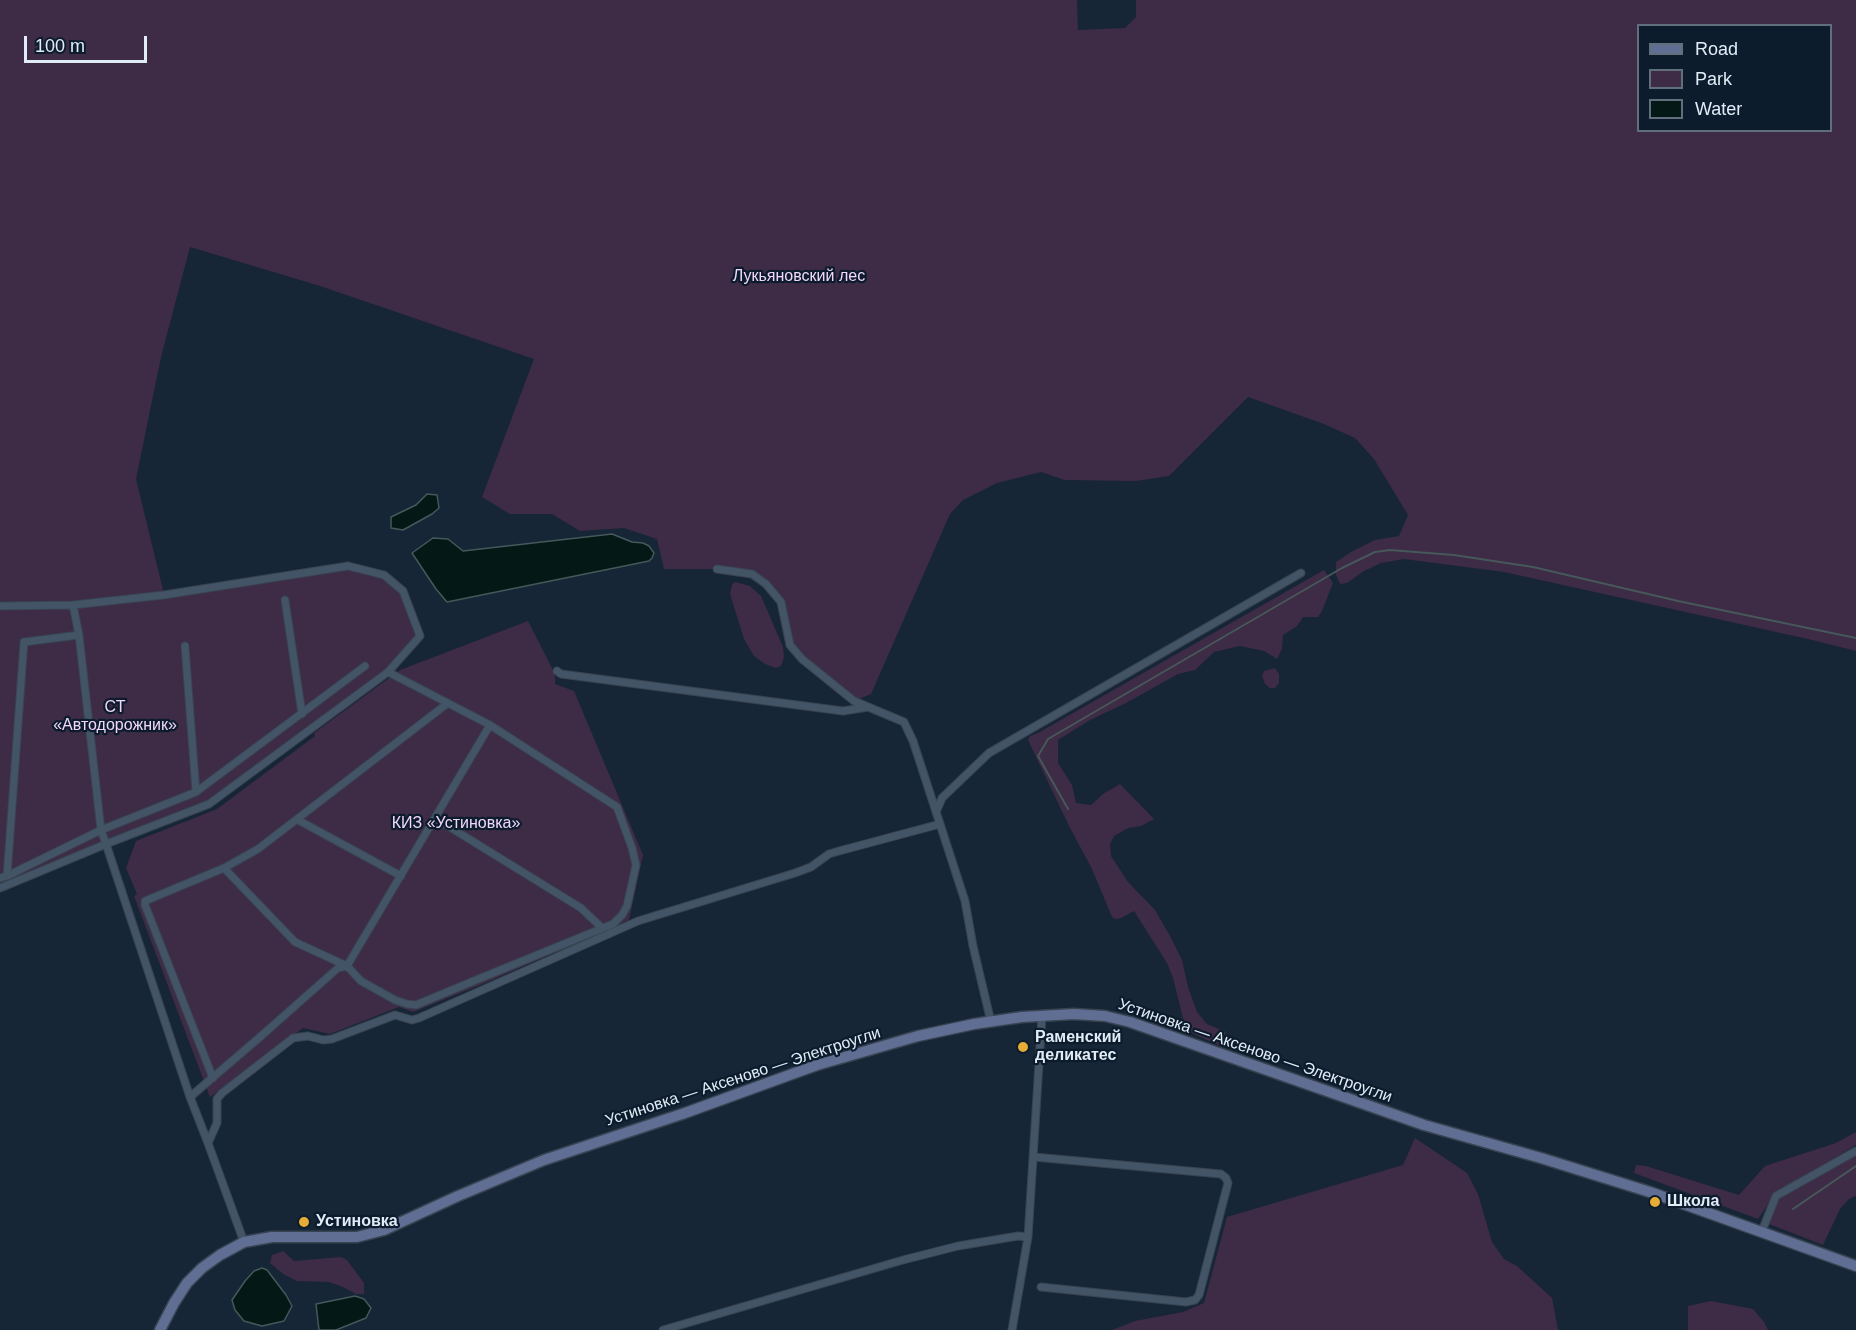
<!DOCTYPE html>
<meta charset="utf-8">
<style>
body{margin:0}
#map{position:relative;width:1856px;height:1330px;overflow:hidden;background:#162636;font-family:Helvetica,sans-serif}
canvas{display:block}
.legend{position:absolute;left:1637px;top:24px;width:195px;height:108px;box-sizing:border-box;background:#0c1c2c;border:2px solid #616f7d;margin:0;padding:8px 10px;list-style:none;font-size:18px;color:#e1ecf7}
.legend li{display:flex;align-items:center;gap:12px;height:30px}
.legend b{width:30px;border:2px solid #616f7d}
.scale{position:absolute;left:24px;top:36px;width:123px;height:27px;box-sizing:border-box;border:3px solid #e1ecf7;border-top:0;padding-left:8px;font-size:18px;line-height:21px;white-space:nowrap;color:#e1ecf7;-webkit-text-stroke:4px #0c1c2c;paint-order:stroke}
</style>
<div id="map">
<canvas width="1856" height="1330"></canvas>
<ul class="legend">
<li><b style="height:8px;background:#616e93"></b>Road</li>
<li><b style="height:16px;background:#3e2b45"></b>Park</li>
<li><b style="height:16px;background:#041916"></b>Water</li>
</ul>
<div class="scale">100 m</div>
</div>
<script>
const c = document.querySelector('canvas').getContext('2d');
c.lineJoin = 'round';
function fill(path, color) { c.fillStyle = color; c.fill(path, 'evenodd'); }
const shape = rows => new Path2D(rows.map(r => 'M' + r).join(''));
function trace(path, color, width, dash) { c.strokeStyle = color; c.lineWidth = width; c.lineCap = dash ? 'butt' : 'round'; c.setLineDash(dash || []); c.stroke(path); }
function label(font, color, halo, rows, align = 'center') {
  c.font = font + ' Helvetica,sans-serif'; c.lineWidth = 4.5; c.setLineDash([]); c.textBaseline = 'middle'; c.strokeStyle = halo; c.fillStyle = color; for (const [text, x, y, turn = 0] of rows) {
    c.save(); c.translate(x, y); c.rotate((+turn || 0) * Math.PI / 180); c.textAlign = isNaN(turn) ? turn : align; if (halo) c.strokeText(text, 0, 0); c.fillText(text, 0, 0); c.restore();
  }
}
fill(shape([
 [0,0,1077,0,1078,30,1125,28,1136,17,1136,0,1856,0,1856,651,1808,639,1504,572,1404,559,1381,563,1364,571,1347,583,1340,584,1336,575,1336,562,1351,552,1375,540,1399,536,1408,515,1374,459,1355,438,1324,424,1248,397,1169,476,1136,481,1065,480,1041,472,997,483,963,500,950,514,871,694,854,701,790,645,781,602,752,574,717,569,664,569,657,539,624,528,580,531,552,514,510,514,482,497,534,359,320,286,190,247,161,357,136,479,164,594,59,604,0,605],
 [1638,26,1830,26,1830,130,1638,130],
 [348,566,384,575,403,591,420,636,388,672,209,804,0,888,0,608,73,606],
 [1324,570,1333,583,1322,611,1318,617,1303,617,1297,626,1283,635,1282,649,1277,659,1264,651,1240,646,1214,652,1195,670,1178,674,1126,703,1090,720,1058,740,1058,763,1072,785,1076,803,1091,805,1103,794,1120,784,1154,819,1141,826,1128,828,1114,836,1110,844,1111,856,1128,882,1155,910,1170,936,1182,960,1188,987,1197,1012,1207,1024,1226,1032,1221,1046,1189,1032,1184,1022,1173,978,1167,963,1134,911,1121,918,1115,919,1112,917,1092,869,1069,826,1028,740,1030,736,1038,733],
 [735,582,750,586,761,596,783,647,784,657,781,666,776,668,765,664,754,656,744,639,730,594,732,585],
 [528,621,555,674,555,684,574,691,643,855,629,920,485,983,413,1012,399,1007,330,1034,303,1028,210,1097,134,896,137,894,126,868,136,841,217,809,315,736,314,733,400,670],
 [1275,668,1279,674,1279,683,1275,688,1270,688,1265,684,1262,676,1264,671],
 [1856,1132,1856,1145,1775,1194,1758,1219,1634,1173,1636,1165,1646,1166,1739,1195,1765,1166,1836,1143],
 [1415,1138,1467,1173,1478,1194,1492,1242,1504,1259,1517,1266,1552,1298,1558,1330,1112,1330,1135,1321,1183,1312,1204,1303,1227,1217,1403,1165],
 [1856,1154,1856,1196,1849,1199,1840,1209,1823,1245,1769,1224,1779,1197],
 [283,1251,294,1261,341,1257,347,1260,364,1283,364,1294,356,1294,343,1287,329,1282,297,1281,283,1274,270,1263,272,1255],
 [1711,1301,1753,1309,1764,1322,1768,1330,1688,1330,1688,1306]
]), '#3e2b45');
const water = shape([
 [427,494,437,495,439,508,432,514,403,530,391,528,391,517,416,505,427,494],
 [612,534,632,542,643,543,649,546,654,553,652,558,649,561,447,602,436,589,412,553,433,538,448,539,463,551,612,534],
 [262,1268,267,1270,286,1295,292,1306,284,1321,262,1326,244,1321,235,1310,232,1300,245,1281,254,1271,262,1268],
 [355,1296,364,1299,371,1308,366,1318,336,1330,319,1330,316,1304,355,1296]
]);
fill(water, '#041916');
trace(water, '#46585a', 1.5);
trace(shape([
 [1068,809,1038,756,1048,739,1342,568,1375,552,1390,550,1454,555,1533,567,1678,601,1856,638],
 [1793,1209,1856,1166]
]), '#46585a', 2);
const minor = shape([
 [717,569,752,574,766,584,781,602,790,645,802,659,854,701,904,722,913,741,940,824],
 [285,600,302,714],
 [0,606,73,605,164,595,348,566,384,575,403,591,420,636,388,672,209,804,106,844,190,1097,208,1143,244,1242],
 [185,646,196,792],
 [557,671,561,674,843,711,868,707],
 [936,812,942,798,989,753,1301,573],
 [435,818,581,908,602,928],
 [298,820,401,876],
 [224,868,295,942,347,966,361,981,395,1000,407,1004,416,1005,476,980,613,924,622,915,627,906,636,865,632,848,617,807,490,725,388,672],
 [7,876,101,830,196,792,365,666],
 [0,878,7,876,24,642,79,635],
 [0,888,106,844,101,830,79,635,73,605],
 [213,1078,145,905,145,901,224,868,258,849,448,703],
 [190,1097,260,1037,338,968,347,966,490,725],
 [208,1143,217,1123,217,1099,222,1093,293,1038,308,1036,323,1040,332,1039,395,1015,412,1020,419,1018,638,921,795,873,811,867,829,854,839,851,940,824,965,901,973,946,991,1022],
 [1034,1157,1221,1174,1226,1178,1228,1183,1199,1295,1195,1300,1186,1302,1041,1287],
 [1762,1231,1776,1196,1856,1151],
 [663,1330,903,1260,958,1246,1018,1236,1028,1237],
 [1012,1330,1028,1237,1042,1016]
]);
const secondary = shape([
 [160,1330,174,1303,187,1283,202,1268,220,1255,244,1242,272,1237,357,1237,384,1230,458,1196,544,1160,685,1113,817,1065,918,1036,974,1024,1022,1017,1074,1014,1105,1016,1130,1022,1424,1125,1541,1158,1653,1193,1856,1266]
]);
trace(minor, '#384351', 9);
trace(secondary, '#384351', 13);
trace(minor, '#425466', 7);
trace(secondary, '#616e93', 10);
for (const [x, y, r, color] of [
 [1023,1047,6,"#e7ac36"],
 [1655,1202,6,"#e7ac36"],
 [304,1222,6,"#e7ac36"]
]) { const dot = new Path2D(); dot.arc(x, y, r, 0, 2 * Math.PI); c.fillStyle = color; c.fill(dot); trace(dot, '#0c1c2c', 2); }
label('16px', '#f2d6fd', '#0c1c2c', [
 ["Лукьяновский лес",799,277],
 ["СТ",115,708],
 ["«Автодорожник»",115,726],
 ["КИЗ «Устиновка»",456,824]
]);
label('bold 16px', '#e1ecf7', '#0c1c2c', [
 ["Раменский",1035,1038],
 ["деликатес",1035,1056],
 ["Школа",1667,1202],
 ["Устиновка",316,1222]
], 'left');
label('16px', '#e1ecf7', '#0c1c2c', [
 ["Устиновка — Аксеново — Электроугли",1255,1051,19],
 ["Устиновка — Аксеново — Электроугли",743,1077,-18]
]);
</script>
